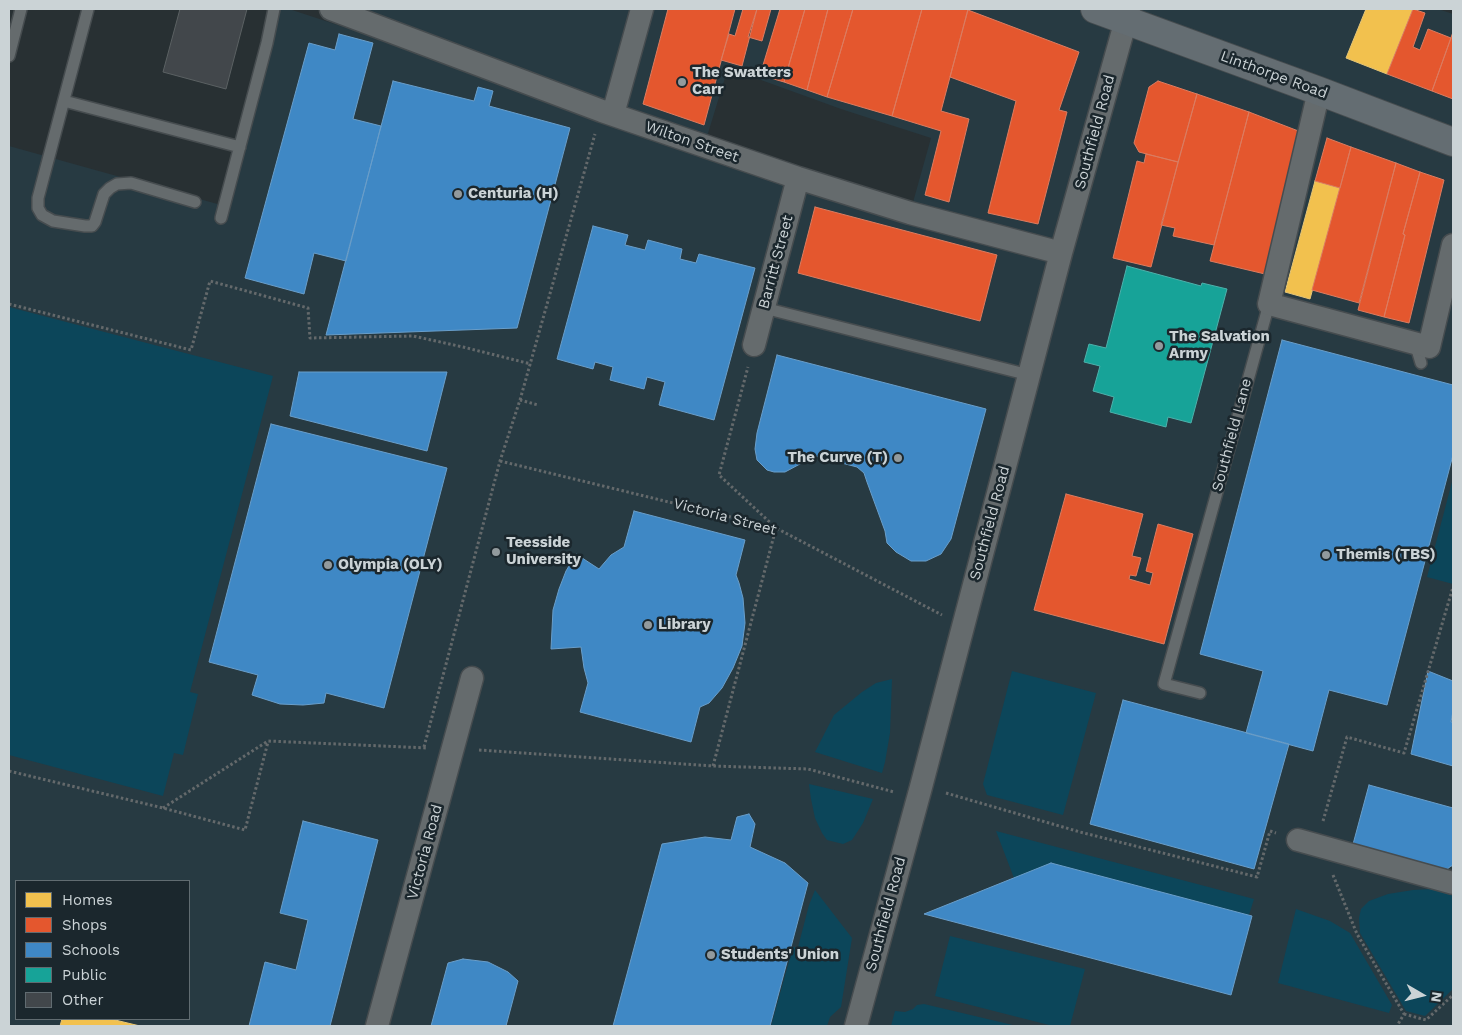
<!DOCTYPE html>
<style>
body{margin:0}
#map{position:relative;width:1462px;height:1035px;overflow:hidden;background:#283033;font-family:"Work Sans",sans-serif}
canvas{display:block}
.frame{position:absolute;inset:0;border:10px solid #cbd3d6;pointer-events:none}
.legend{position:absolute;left:15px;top:880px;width:175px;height:140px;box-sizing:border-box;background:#1b272d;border:1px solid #616c71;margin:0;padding:6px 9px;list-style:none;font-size:15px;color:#cbd3d6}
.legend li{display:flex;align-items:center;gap:10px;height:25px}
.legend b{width:25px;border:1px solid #616c71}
.north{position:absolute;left:1397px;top:970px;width:50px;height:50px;-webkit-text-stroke:4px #1b272d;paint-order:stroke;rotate:98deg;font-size:14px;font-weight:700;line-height:20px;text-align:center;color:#cbd3d6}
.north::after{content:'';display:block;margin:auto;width:18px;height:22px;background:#cbd3d6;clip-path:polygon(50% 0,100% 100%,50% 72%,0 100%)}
</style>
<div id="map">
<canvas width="1462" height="1035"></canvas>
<div class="frame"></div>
<ul class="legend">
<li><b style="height:14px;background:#f2c14e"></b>Homes</li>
<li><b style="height:14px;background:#e4572e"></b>Shops</li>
<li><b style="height:14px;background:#3f88c5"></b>Schools</li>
<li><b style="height:14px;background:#17a398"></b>Public</li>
<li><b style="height:14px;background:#42474b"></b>Other</li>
</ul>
<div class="north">N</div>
</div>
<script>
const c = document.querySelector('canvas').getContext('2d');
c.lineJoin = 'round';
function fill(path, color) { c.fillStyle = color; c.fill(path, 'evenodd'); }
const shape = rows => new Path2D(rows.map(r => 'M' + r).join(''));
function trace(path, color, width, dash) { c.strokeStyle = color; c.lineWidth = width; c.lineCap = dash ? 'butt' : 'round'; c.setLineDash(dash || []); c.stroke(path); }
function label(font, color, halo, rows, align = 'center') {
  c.font = font + ' "Work Sans",sans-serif'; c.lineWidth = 5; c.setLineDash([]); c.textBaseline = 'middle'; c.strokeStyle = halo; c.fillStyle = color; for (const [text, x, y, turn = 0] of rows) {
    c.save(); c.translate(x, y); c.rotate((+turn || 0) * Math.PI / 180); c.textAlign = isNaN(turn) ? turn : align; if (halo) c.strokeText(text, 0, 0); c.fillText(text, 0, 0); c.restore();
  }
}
fill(shape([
 [273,9,289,9,910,213,931,138,841,109,728,68,705,143,344,9,1438,9,1453,14,1453,1026,9,1026,9,146,221,205],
 [16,881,189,881,189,1019,16,1019]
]), '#273a42');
fill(shape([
 [9,307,273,376,190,692,198,694,183,755,174,753,163,796,9,755],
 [1453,478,1453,584,1427,577],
 [1012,671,1096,693,1063,815,987,795,983,784],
 [892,679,890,733,885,762,882,773,815,752,834,715,862,692,876,683],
 [809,784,873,799,863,823,852,840,843,844,827,840,822,833,815,818,811,799],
 [996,831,1254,899,1249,915,1051,863,1014,878],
 [1432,889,1453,891,1453,989,1425,1016,1406,1011,1360,933,1359,918,1361,909,1369,901,1388,894,1413,890],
 [815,890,852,938,841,1007,830,1017,827,1026,771,1026,793,947,798,947,809,905],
 [1296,909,1330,921,1350,933,1392,1005,1389,1013,1278,983],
 [950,936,1085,969,1070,1026,1053,1026,935,996],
 [924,1004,1017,1026,891,1026,895,1011,905,1012,913,1009,917,1005]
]), '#0c465a');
const homes = shape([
 [1366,9,1413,9,1387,74,1346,58,1366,9],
 [1315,181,1340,188,1310,299,1285,292,1315,181],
 [62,1019,111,1019,140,1026,60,1026,62,1019]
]);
fill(homes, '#f2c14e');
trace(homes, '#e6c677', 1);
const shops = shape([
 [668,9,735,9,704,125,643,104,668,9],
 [743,9,757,9,742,66,721,60,729,34,735,36,743,9],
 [757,9,771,9,762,41,748,37,757,9],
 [780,9,805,9,784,82,760,75,780,9],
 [805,9,828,9,807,90,784,82,805,9],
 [828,9,853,9,827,97,807,90,828,9],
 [853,9,922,9,892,116,827,97,853,9],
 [922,9,968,9,941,111,969,119,949,202,925,195,941,131,892,116,922,9],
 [1413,9,1425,13,1413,47,1420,50,1428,29,1451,38,1432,91,1387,74,1413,9],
 [968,10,1079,52,1059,110,1067,112,1038,224,988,213,1016,101,950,77,968,10],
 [1453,32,1453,99,1432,91,1453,32],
 [1158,81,1197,94,1178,162,1139,152,1134,143,1149,87,1158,81],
 [1197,94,1249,112,1214,245,1173,236,1175,228,1161,225,1197,94],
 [1249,112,1301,132,1265,274,1210,261,1249,112],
 [1327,138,1351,147,1340,188,1315,181,1327,138],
 [1351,147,1396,163,1359,303,1312,290,1351,147],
 [1146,154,1178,162,1151,267,1113,258,1137,161,1144,163,1146,154],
 [1396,163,1420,172,1403,234,1405,235,1384,317,1358,310,1396,163],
 [1420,172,1444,180,1409,323,1384,317,1405,235,1403,234,1420,172],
 [815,207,997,255,980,321,798,273,815,207],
 [1066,494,1143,514,1132,556,1141,558,1136,576,1130,575,1129,579,1150,585,1153,573,1146,571,1158,524,1193,534,1164,644,1034,610,1066,494]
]);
fill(shops, '#e4572e');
trace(shops, '#dc7c60', 1);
const schools = shape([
 [339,34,373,43,353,119,381,126,346,261,314,253,304,294,245,278,309,43,335,50,339,34],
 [393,81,474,101,478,87,493,91,489,106,570,128,517,328,326,335,393,81],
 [593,226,628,235,625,245,645,250,648,240,682,249,680,259,696,263,699,254,755,268,714,420,659,405,665,382,647,377,644,389,610,380,613,367,595,362,593,369,557,359,593,226],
 [1282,340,1453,385,1453,455,1387,705,1329,690,1313,751,1246,733,1263,671,1200,654,1282,340],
 [777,355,986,409,951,539,941,554,926,561,911,561,896,552,887,543,885,531,867,482,864,473,857,467,815,456,785,472,774,472,767,470,757,460,755,449,757,433,777,355],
 [299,372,447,372,427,451,290,416,299,372],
 [271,424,447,468,384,708,326,693,324,703,303,705,280,704,252,695,258,675,209,662,271,424],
 [634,511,745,540,736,575,739,583,743,598,745,623,742,646,733,668,722,688,709,703,700,707,691,742,580,712,588,683,584,668,581,647,551,649,553,610,559,589,566,571,576,554,599,569,611,555,624,547,634,511],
 [1428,671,1453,681,1453,711,1451,722,1453,722,1453,766,1411,754,1428,671],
 [1123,700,1289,744,1254,869,1090,824,1123,700],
 [1369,785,1453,808,1453,866,1451,866,1446,870,1352,848,1369,785],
 [749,814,755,824,750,847,785,863,808,883,770,1026,613,1026,662,844,705,837,731,840,737,817,749,814],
 [303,821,378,840,330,1026,249,1026,265,962,296,970,308,920,280,913,303,821],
 [1051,863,1252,916,1231,995,924,914,1051,863],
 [463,959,488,962,508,972,518,981,506,1026,431,1026,448,963,463,959]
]);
fill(schools, '#3f88c5');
trace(schools, '#699eca', 1);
const public = shape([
 [1127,266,1201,286,1202,283,1227,289,1191,423,1168,417,1166,427,1110,412,1114,397,1093,391,1100,366,1084,362,1089,344,1106,348,1127,266]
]);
fill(public, '#17a398');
trace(public, '#4db1ab', 1);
const building = shape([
 [180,9,247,9,226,89,163,72,180,9]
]);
fill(building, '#42474b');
trace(building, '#5b6163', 1);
const lane = shape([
 [88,9,38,198,38,208,42,215,53,221,85,226,92,226,95,222,104,194,110,188,117,184,131,183,195,202],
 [9,56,21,9],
 [64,101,240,147],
 [221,218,267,43,274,9],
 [764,308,1029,375],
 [1415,343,1421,363],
 [1200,693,1164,684,1269,304]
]);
const street = shape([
 [331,9,602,111,798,178,910,213,1061,253],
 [1319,91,1269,304,1429,347,1453,245],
 [613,114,642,9],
 [754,345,798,178],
 [1298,840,1453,883],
 [377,1026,472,678],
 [856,1026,921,787,1061,253,1129,9]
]);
const secondary = shape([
 [1095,9,1319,91,1453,142]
]);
trace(lane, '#464c4f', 14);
trace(street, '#464c4f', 25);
trace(secondary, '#464c4f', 30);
trace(shape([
 [9,304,191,350,210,281,308,308,310,338,413,336,463,347,531,364],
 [520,400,595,134],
 [500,461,776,528,942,615],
 [424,747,500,461,520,400,538,405],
 [479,750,713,766,808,769,894,792],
 [713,766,776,528,719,475,748,367],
 [9,771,163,808,245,830,268,742],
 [946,793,1080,832,1257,877,1270,831,1276,833],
 [163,808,268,741,428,748],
 [1323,821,1347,737,1404,753,1453,587],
 [1333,875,1357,934,1404,1014,1397,1026],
 [1404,1014,1426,1020,1453,995]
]), '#64696b', 3, [2.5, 2.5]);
trace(lane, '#656b6d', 11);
trace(street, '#656b6d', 22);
trace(secondary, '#646d72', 28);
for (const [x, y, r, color] of [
 [682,82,5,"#929a9d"],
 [458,194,5,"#929a9d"],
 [1159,346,5,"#929a9d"],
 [898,458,5,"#929a9d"],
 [496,552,5,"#929a9d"],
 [1326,555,5,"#929a9d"],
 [328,565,5,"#929a9d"],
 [648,625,5,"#929a9d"],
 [711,955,5,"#929a9d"]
]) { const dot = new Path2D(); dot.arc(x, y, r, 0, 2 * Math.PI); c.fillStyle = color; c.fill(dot); trace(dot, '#1b272d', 2); }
label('bold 15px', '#cbd3d6', '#1b272d', [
 ["The Swatters",692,73],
 ["Carr",692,90],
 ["Centuria (H)",468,194],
 ["The Salvation",1169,337],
 ["Army",1169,354],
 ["The Curve (T)",888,458,"right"],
 ["Teesside",506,543],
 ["University",506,560],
 ["Themis (TBS)",1336,555],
 ["Olympia (OLY)",338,565],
 ["Library",658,625],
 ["Students' Union",721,955]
], 'left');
label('15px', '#cbd3d6', '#1b272d', [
 ["Linthorpe Road",1274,75,20],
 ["Southfield Road",1095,132,-75],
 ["Wilton Street",692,142,19],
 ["Barritt Street",776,262,-75],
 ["Southfield Lane",1232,435,-75],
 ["Victoria Street",725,517,15],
 ["Southfield Road",990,523,-75],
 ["Victoria Road",425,852,-75],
 ["Southfield Road",886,914,-75]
]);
</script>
